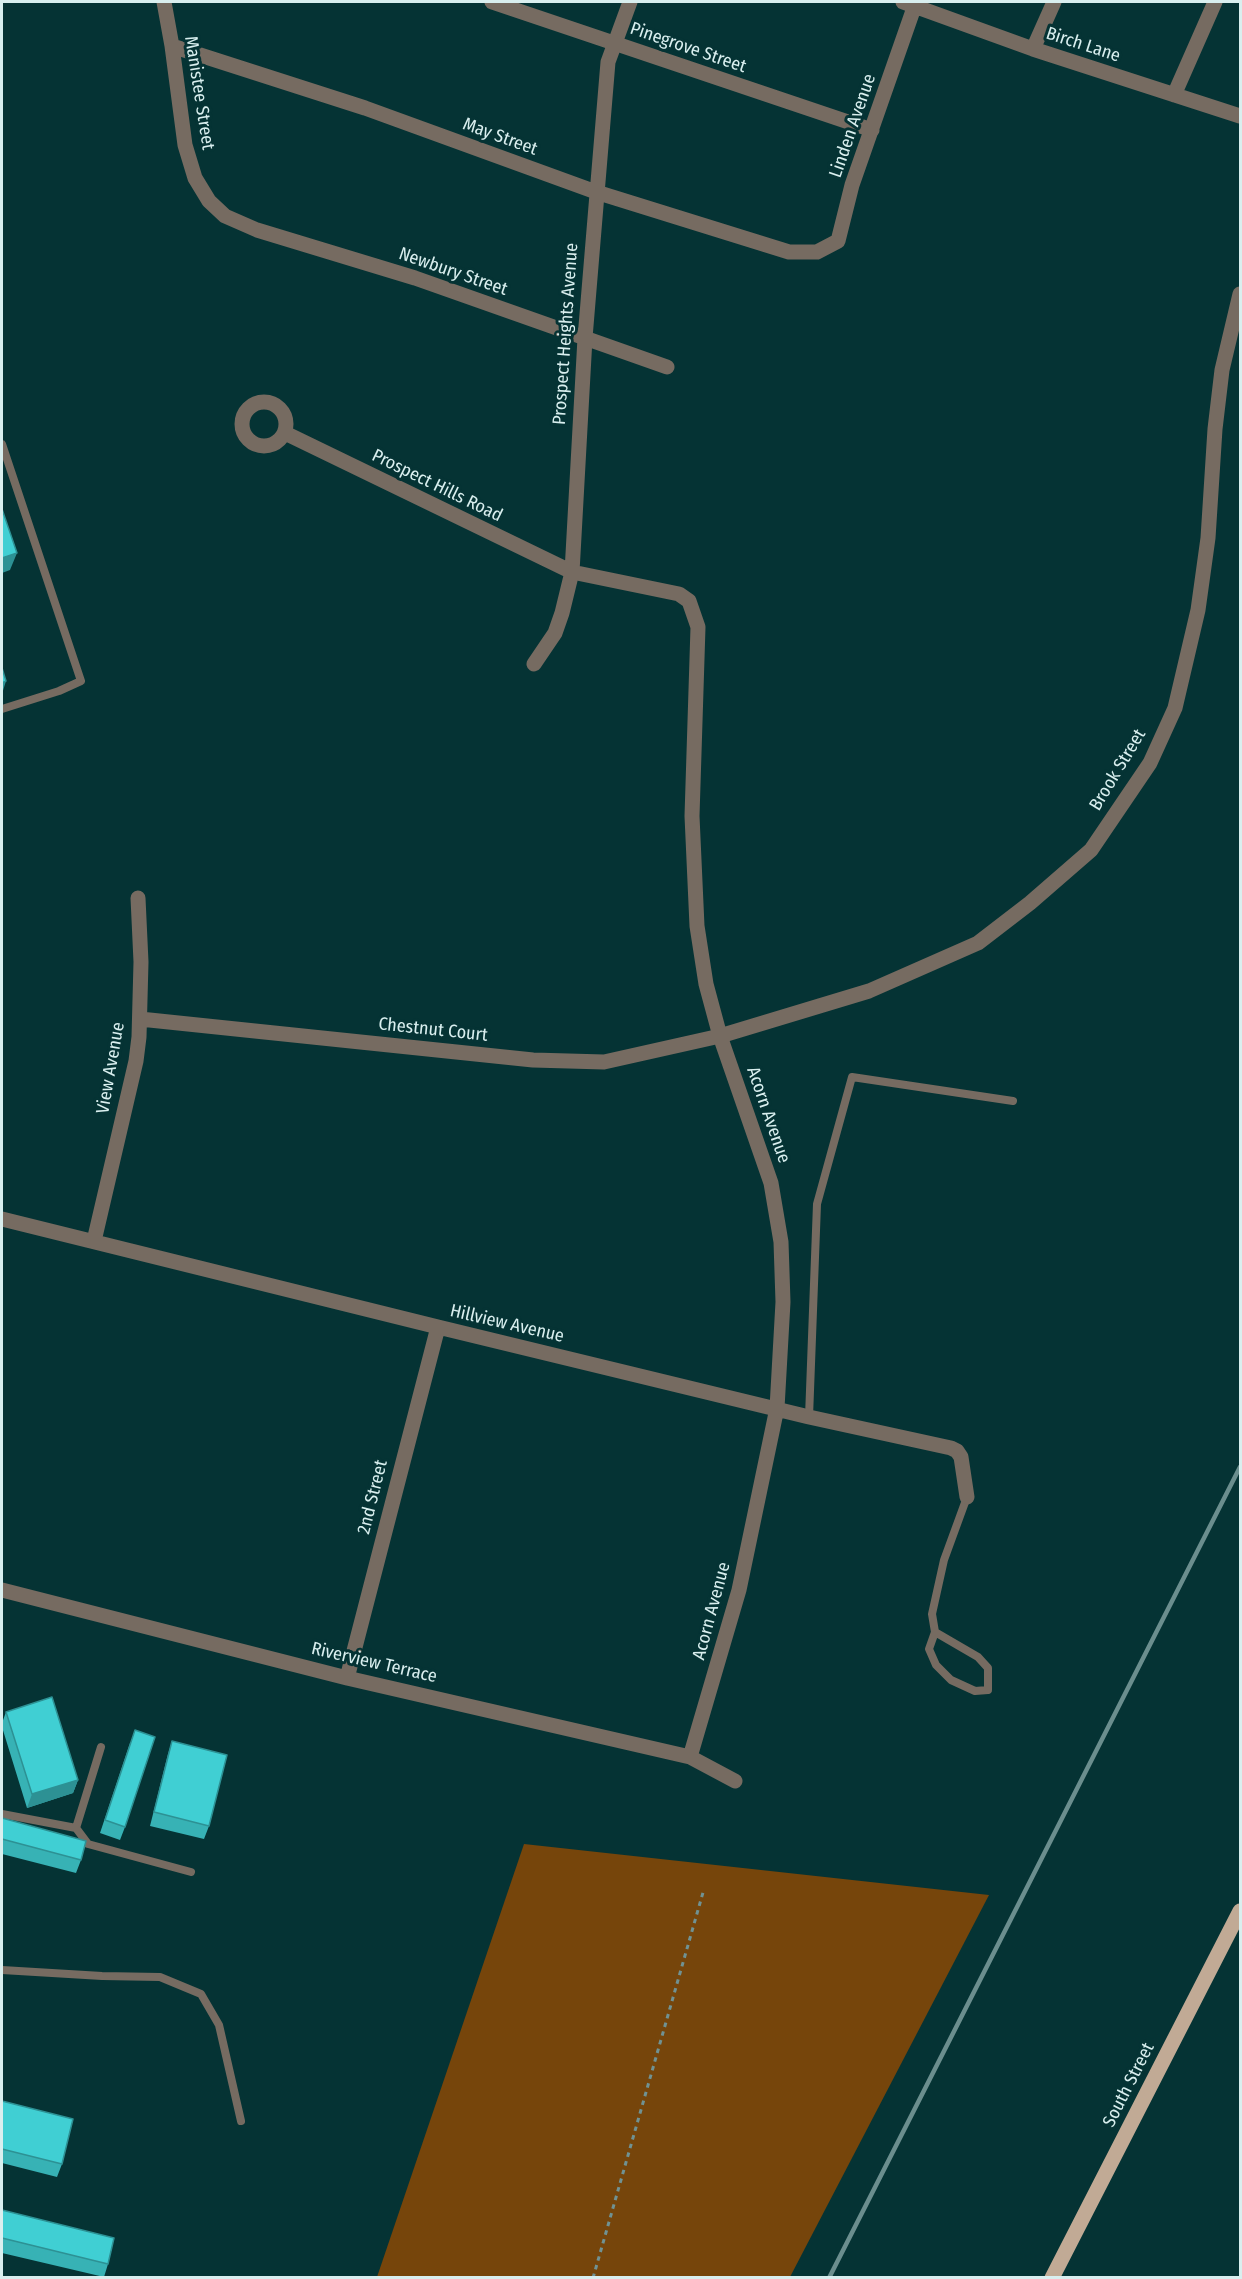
<!DOCTYPE html>
<style>
body{margin:0}
#map{position:relative;width:1242px;height:2279px;overflow:hidden;background:#053334;font-family:"Fira Sans Condensed",sans-serif}
canvas{display:block}
.frame{position:absolute;inset:0;border:3px solid #d9efef;pointer-events:none}
</style>
<div id="map">
<canvas width="1242" height="2279"></canvas>
<div class="frame"></div>
</div>
<script>
const c = document.querySelector('canvas').getContext('2d');
c.lineJoin = 'round';
function fill(path, color) { c.fillStyle = color; c.fill(path, 'evenodd'); }
const shape = rows => new Path2D(rows.map(r => 'M' + r).join(''));
function trace(path, color, width, dash) { c.strokeStyle = color; c.lineWidth = width; c.lineCap = dash ? 'butt' : 'round'; c.setLineDash(dash || []); c.stroke(path); }
function label(font, color, halo, rows, align = 'center') {
  c.font = font + ' "Fira Sans Condensed",sans-serif'; c.lineWidth = 6; c.setLineDash([]); c.textBaseline = 'middle'; c.strokeStyle = halo; c.fillStyle = color; for (const [text, x, y, turn = 0] of rows) {
    c.save(); c.translate(x, y); c.rotate((+turn || 0) * Math.PI / 180); c.textAlign = isNaN(turn) ? turn : align; if (halo) c.strokeText(text, 0, 0); c.fillText(text, 0, 0); c.restore();
  }
}
fill(shape([
 [524,1844,989,1895,790,2277,377,2277]
]), '#76450b');
trace(shape([
 [593,2278,704,1889]
]), '#709293', 3, [4.5, 4.5]);
trace(shape([
 [2,444,81,681,59,691,2,709],
 [809,1417,817,1204,852,1077,1013,1101],
 [935,1632,929,1649,936,1665,951,1680,975,1691,988,1690,988,1668,978,1657,935,1632,932,1614,944,1560,967,1497],
 [2,1814,76,1828,88,1844,191,1872],
 [76,1828,101,1747],
 [2,1970,102,1976,160,1977,201,1994,219,2025,241,2121]
]), '#766b61', 8);
trace(shape([
 [164,2,172,46,185,145,195,178,209,201,225,216,257,230,415,278,667,367],
 [492,2,872,130],
 [903,2,1033,49,1240,116],
 [172,46,365,108,596,192,789,252,817,252,838,241,852,185,916,2],
 [1033,49,1054,2],
 [1174,95,1215,2],
 '242 424a22 22 0 1 1 44 0a22 22 0 1 1-44 0Z',
 [285,433,572,572,679,594,689,601,698,627,692,816,697,926,706,984,720,1036,771,1183,781,1242,783,1302,777,1408,739,1590,690,1757],
 [534,664,555,633,562,613,572,572,585,338,608,62,630,2],
 [140,1019,533,1060,604,1062,720,1036,869,991,978,943,1030,903,1091,850,1150,763,1175,708,1198,610,1208,538,1215,429,1222,370,1240,294],
 [2,1219,438,1327,809,1417,951,1448,957,1451,961,1457,967,1497],
 [94,1241,136,1061,139,1037,141,962,138,898],
 [2,1590,347,1678,690,1757,735,1781],
 [347,1678,438,1327]
]), '#766b61', 15);
trace(shape([
 [1052,2278,1240,1911]
]), '#c1aa95', 15);
trace(shape([
 [829,2278,1240,1467]
]), '#6b8e8e', 4.5);
fill(shape([
 [6,1712,78,1780,73,1793,27,1808,2,1727,2,1723],
 [172,1741,209,1826,204,1839,150,1826,168,1754],
 [130,1743,125,1827,120,1840,100,1833],
 [2,1818,81,1860,76,1873,2,1854],
 [2,2101,62,2164,57,2177,2,2163],
 [2,2210,108,2264,104,2277,2,2253]
]), '#37b2b5');
fill(shape([
 [17,553,10,570,2,573,2,558],
 [6,681,2,694,2,683],
 [78,1780,73,1793,27,1808,32,1794]
]), '#2d9194');
const building = shape([
 [2,509,17,553,2,558,2,509],
 [2,668,6,681,2,683,2,668],
 [52,1697,78,1780,32,1794,6,1712,52,1697],
 [135,1730,155,1737,125,1827,105,1820,135,1730],
 [172,1741,227,1755,209,1826,154,1812,172,1741],
 [2,1818,86,1841,81,1860,2,1839,2,1818],
 [2,2101,73,2119,62,2164,2,2149,2,2101],
 [2,2210,114,2238,108,2264,2,2238,2,2210]
]);
fill(building, '#40cfd3');
trace(building, '#2d9194', 1.5);
label('18px', '#d9efef', '#053334', [
 ["Birch Lane",1083,45,18],
 ["Pinegrove Street",688,48,19],
 ["Manistee Street",199,93,81],
 ["Linden Avenue",853,126,-71],
 ["May Street",500,137,20],
 ["Newbury Street",453,272,19],
 ["Prospect Heights Avenue",566,334,-86],
 ["Prospect Hills Road",437,486,26],
 ["Brook Street",1118,770,-59],
 ["Chestnut Court",433,1030,6],
 ["View Avenue",111,1068,-80],
 ["Acorn Avenue",768,1115,71],
 ["Hillview Avenue",507,1324,13],
 ["2nd Street",373,1497,-76],
 ["Acorn Avenue",712,1611,-75],
 ["Riverview Terrace",374,1663,13],
 ["South Street",1129,2085,-63]
]);
</script>
